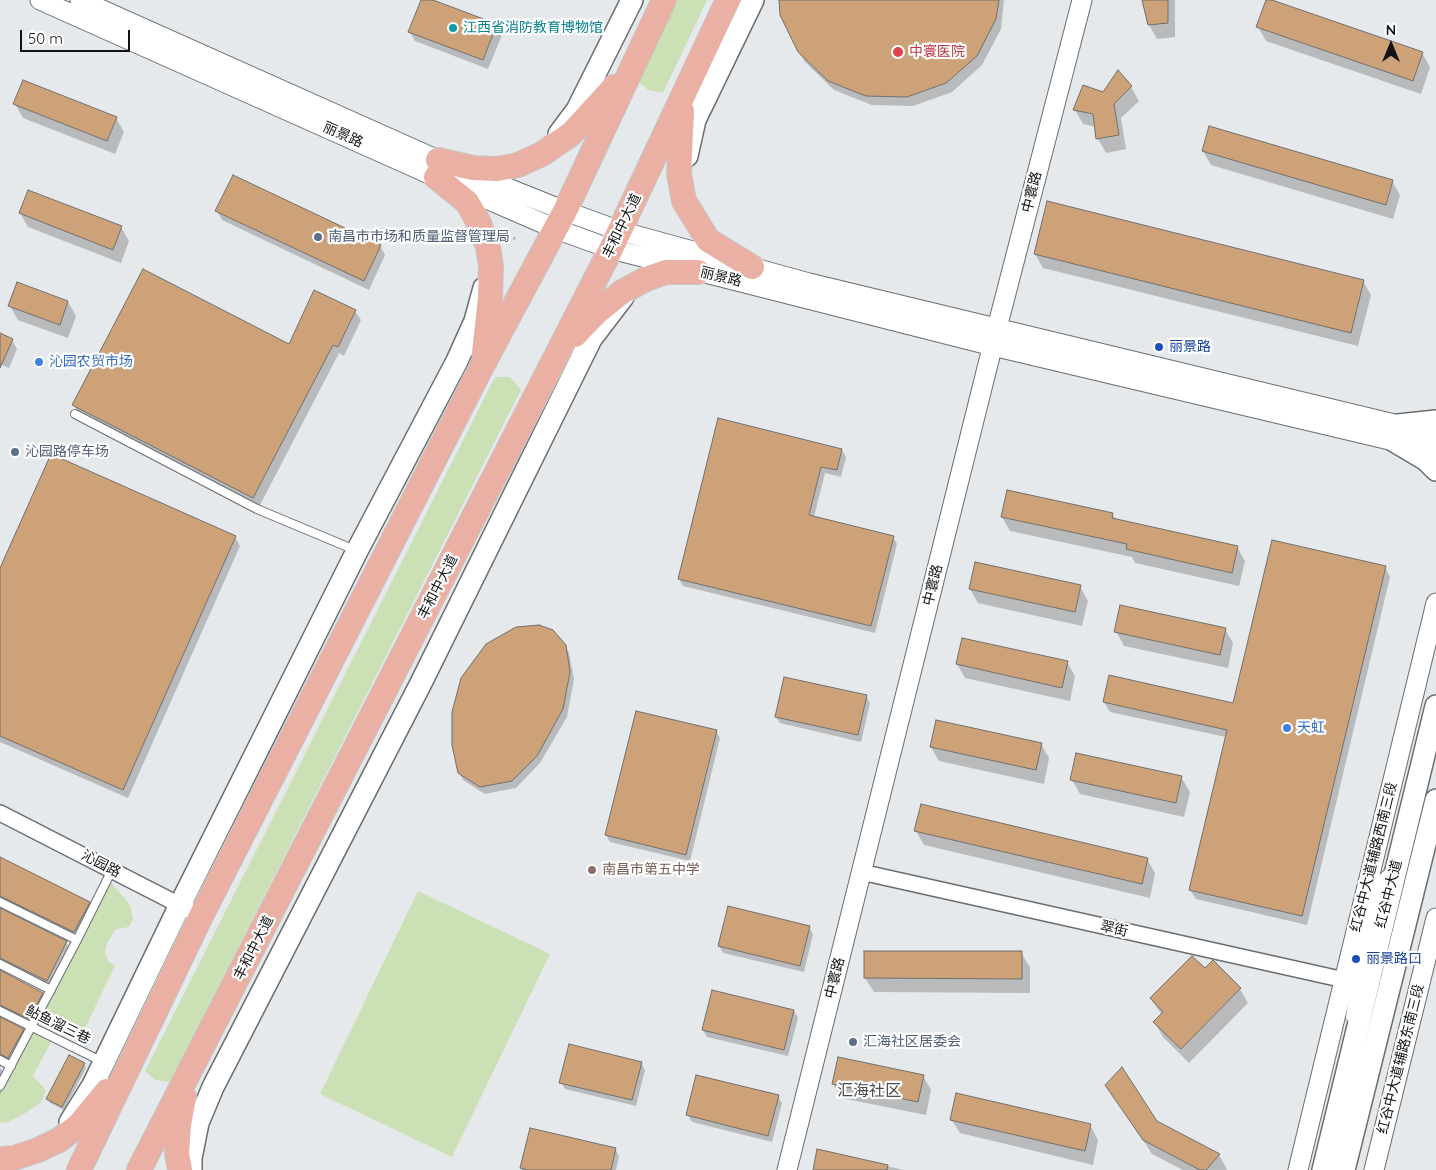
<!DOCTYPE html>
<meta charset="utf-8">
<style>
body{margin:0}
#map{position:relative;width:1436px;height:1170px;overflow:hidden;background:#e6e9ec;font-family:Quicksand,sans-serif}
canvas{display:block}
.north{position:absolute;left:1366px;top:20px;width:50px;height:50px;-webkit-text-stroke:4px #fff;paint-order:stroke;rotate:0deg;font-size:14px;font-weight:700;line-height:20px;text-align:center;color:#121314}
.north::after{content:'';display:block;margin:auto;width:18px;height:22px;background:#121314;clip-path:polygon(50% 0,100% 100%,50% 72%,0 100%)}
.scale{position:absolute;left:20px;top:30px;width:110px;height:22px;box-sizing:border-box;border:2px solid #121314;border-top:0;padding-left:6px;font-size:15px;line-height:18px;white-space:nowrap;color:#121314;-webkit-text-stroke:4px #fff;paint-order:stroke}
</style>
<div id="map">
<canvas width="1436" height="1170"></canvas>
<div class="north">N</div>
<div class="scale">50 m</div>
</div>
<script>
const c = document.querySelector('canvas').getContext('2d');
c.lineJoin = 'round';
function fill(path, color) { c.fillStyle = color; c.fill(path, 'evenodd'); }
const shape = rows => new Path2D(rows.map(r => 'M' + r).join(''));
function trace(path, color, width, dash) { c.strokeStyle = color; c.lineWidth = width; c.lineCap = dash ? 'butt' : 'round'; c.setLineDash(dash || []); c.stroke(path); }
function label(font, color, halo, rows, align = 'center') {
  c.font = font + ' Quicksand,"Noto Sans SC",sans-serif'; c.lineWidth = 4.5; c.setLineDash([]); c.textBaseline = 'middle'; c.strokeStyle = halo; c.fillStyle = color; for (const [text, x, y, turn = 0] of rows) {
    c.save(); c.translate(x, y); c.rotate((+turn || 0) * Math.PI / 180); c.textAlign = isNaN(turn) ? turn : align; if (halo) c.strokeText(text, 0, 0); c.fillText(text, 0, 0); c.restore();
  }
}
fill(shape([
 [678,0,707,0,663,93,648,90,639,82],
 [495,377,510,377,521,390,170,1082,155,1080,145,1071],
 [108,879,130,905,133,919,129,927,116,929,107,943,105,952,108,961,115,966,84,1030,44,1009],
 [418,891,550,954,452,1157,320,1094],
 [31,1031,51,1042,33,1076,46,1090,41,1102,29,1111,8,1122,0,1123,0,1091]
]), '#cce0b6');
fill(shape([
 [422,0,429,0,496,25,502,35,488,69,415,41,410,32],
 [780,0,1004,0,1001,29,982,65,952,92,913,106,872,105,834,90,805,62,799,52],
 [1143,0,1175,0,1175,37,1157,39,1149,25],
 [1267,0,1422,53,1430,67,1421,94,1266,41,1258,27],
 [1131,87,1139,101,1121,118,1126,149,1106,153,1098,139,1096,127,1083,124,1075,110,1104,93],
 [15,104,116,118,124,132,115,154,23,118],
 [1203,151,1392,181,1400,195,1393,219,1211,165],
 [217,211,380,246,385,255,369,290,222,220],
 [20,213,121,227,129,241,121,263,28,227],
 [1035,254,1363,281,1371,295,1358,346,1043,268],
 [18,284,68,302,76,316,68,338,18,320,10,306],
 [355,311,361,320,344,356,339,353,259,507,79,414,74,405,290,346],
 [0,334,12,340,17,349,9,368,0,364],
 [842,450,846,457,841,477,825,473,814,517,893,537,897,544,875,633,683,586,679,579],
 [1112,514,1116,520,1237,547,1245,561,1239,586,1135,563,1132,557,1010,531,1002,517],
 [235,537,240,546,128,798,0,742,0,571],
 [1385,567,1390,577,1307,925,1196,899,1190,890,1226,737,1110,712,1104,702,1110,677,1234,704],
 [1080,587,1088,601,1082,626,978,603,970,589],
 [1225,629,1233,643,1228,668,1124,646,1116,631],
 [963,639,1067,662,1075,676,1070,701,965,678,957,664],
 [565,646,569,653,574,679,567,717,540,763,516,788,485,794,463,780,459,772],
 [866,696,870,703,861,742,780,723,776,717],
 [716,731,720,738,690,861,610,842,606,835],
 [1041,744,1049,758,1044,784,939,761,931,747],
 [1181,777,1190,792,1184,817,1080,794,1072,780],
 [916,831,1147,859,1155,873,1150,898,924,845],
 [0,858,89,903,94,912,80,941,5,905,0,909],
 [0,910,66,942,71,951,52,990,3,968,0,971],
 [809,927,813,934,804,972,723,953,719,946],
 [865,952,1021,953,1030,967,1030,993,874,992,865,978],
 [1213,962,1240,989,1248,1003,1189,1063,1163,1037,1155,1023,1162,1015,1151,999,1205,970],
 [0,972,42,994,47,1003,34,1028,3,1015,0,1018],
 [794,1011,798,1018,788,1056,707,1037,703,1030],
 [0,1019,23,1030,28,1039,14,1067,6,1063,0,1067],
 [641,1063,645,1070,636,1106,565,1089,561,1082],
 [84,1064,86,1068,64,1110,50,1103,48,1099],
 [0,1068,8,1078,0,1095],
 [923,1076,931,1090,926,1115,841,1098,833,1084],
 [1107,1085,1156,1122,1219,1155,1227,1169,1226,1170,1183,1170,1152,1154],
 [778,1097,782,1103,772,1142,692,1122,688,1115],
 [951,1119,1090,1125,1098,1140,1093,1165,960,1133],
 [615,1149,619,1156,616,1170,522,1170,521,1168],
 [818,1151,904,1170,814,1170]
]), '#0003');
const building = shape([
 [421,0,433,0,497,24,483,60,408,32,421,0],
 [779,0,999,0,996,19,977,56,946,83,907,97,866,96,828,81,798,52,780,15,779,0],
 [1142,0,1168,0,1168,23,1148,25,1142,0],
 [1266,0,1272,0,1423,52,1413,81,1256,27,1266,0],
 [1118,70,1132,86,1114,104,1119,135,1096,139,1093,114,1073,110,1083,85,1103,92,1118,70],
 [23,80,117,117,107,141,13,104,23,80],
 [1209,126,1393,180,1386,205,1202,151,1209,126],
 [233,175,381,245,364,281,215,211,233,175],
 [28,190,122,226,113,250,19,213,28,190],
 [1047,201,1364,280,1351,333,1034,254,1047,201],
 [143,269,289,344,314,290,356,310,338,347,333,345,253,498,72,405,143,269],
 [17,282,68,301,60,325,8,306,17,282],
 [0,333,13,339,0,368,0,333],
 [718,418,842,449,837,470,821,467,809,515,894,536,871,626,678,579,718,418],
 [51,454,236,536,123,790,0,736,0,568,51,454],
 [1007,490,1113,513,1112,518,1238,546,1232,573,1126,549,1127,544,1001,517,1007,490],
 [1272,540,1386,566,1302,916,1189,890,1227,730,1103,702,1109,675,1233,703,1272,540],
 [975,562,1081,585,1075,612,969,589,975,562],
 [1120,605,1226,628,1220,655,1114,632,1120,605],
 [539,625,553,630,566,645,570,672,563,709,537,756,512,781,480,787,458,773,452,745,452,712,461,678,486,644,516,627,539,625],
 [962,638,1068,661,1062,688,956,664,962,638],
 [784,677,867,695,858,735,775,717,784,677],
 [636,711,717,730,686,855,605,835,636,711],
 [936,720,1042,743,1036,770,930,747,936,720],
 [1076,753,1182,776,1176,803,1070,780,1076,753],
 [921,804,1148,858,1142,884,914,831,921,804],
 [0,857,90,902,74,932,0,896,0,857],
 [728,906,810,926,800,966,718,946,728,906],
 [0,908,67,941,47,981,0,958,0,908],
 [864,951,1022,951,1022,979,864,978,864,951],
 [1192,956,1205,968,1213,960,1241,988,1181,1049,1153,1022,1163,1012,1150,998,1192,956],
 [0,970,43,993,29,1019,0,1005,0,970],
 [712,990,794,1010,784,1050,702,1030,712,990],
 [0,1017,24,1029,8,1058,0,1054,0,1017],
 [569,1044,642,1062,632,1100,559,1083,569,1044],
 [69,1055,85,1063,62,1107,46,1099,69,1055],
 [838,1057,924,1075,918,1102,832,1084,838,1057],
 [1122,1067,1157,1121,1220,1154,1206,1170,1200,1170,1143,1140,1105,1085,1122,1067],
 [696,1075,779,1095,768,1136,686,1115,696,1075],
 [956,1093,1091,1124,1085,1151,950,1120,956,1093],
 [530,1128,616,1148,611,1170,527,1170,520,1168,530,1128],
 [817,1149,888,1165,887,1170,813,1170,817,1149]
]);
fill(building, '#cda279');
trace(building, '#716f6c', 1);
const service = shape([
 [75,414,257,509,355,550],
 [0,902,77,940],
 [0,964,51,990],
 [0,1011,103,1062],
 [1350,1017,1355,983,1379,881,1391,870],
 [0,1060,11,1066],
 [0,1086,77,940,112,870]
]);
const minor = shape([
 [0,813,201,916],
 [861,872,1367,985]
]);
const tertiary = shape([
 [40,0,436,177,556,229,611,249,993,346,1436,451],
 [80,0,438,160,565,211,620,231,809,283,1436,434],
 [787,1170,997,328,1082,0],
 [1298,1170,1436,603],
 [1374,1170,1436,918]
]);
const secondary = shape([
 [559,134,577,110,632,0],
 [687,156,695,120,753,0],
 [1398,425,1436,421],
 [1394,441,1426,460,1436,470],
 [70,1122,93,1085,180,905,357,551,457,361,475,321,484,288],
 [191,1170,191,1158,198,1123,213,1087,421,683,591,339,623,297],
 [1323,1170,1436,706],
 [1344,1170,1436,800]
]);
const primary = shape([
 [682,111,679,174,684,201,708,240,752,267],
 [438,160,473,168,497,169,518,165,542,154,571,134,614,87],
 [436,177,467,202,479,223,488,247,491,266,490,298,484,353],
 [575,335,596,313,622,292,646,279,666,272,698,272],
 [0,1159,14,1158,38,1150,59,1140,79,1125,107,1091],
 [79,1170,201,916,481,368,565,211,664,0],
 [139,1170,611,249,728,0],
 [180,1170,177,1153,179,1125,184,1097]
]);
trace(service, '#6a6d6f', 10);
trace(minor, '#6a6d6f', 18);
trace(tertiary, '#6a6d6f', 21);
trace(secondary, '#6a6d6f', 24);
trace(primary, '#c6c6c7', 26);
trace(shape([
 [504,236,517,239]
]), '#757779', 2.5, [1, 4]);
trace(service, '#fff', 8);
trace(minor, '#fff', 15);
trace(tertiary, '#fff', 19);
trace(secondary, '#fff', 21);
trace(primary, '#eab0a4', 24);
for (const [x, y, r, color] of [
 [453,28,5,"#0f9aa8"],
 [898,52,6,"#e0444e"],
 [318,237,5,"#5c6f8a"],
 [1159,347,5,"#1a4fb4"],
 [39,362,5,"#3f7fe0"],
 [15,452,5,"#5c6f8a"],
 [1287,728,5,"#3f7fe0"],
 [592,870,5,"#8d6e63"],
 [1356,959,5,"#1a4fb4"],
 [853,1042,5,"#5c6f8a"]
]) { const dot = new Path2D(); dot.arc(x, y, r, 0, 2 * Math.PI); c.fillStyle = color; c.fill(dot); trace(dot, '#fff', 2); }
label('14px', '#0d838f', '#fff', [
 ["江西省消防教育博物馆",463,28]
], 'left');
label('14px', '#be3a42', '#fff', [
 ["中寰医院",909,52]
], 'left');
label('14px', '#121314', '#fff', [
 ["丽景路",343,135,24],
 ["中寰路",1032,192,-76],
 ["丰和中大道",622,226,-64],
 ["丽景路",721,277,14],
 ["中寰路",933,585,-76],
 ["丰和中大道",438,587,-63],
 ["红谷中大道辅路西南三段",1374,857,-76],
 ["沁园路",101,864,27],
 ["红谷中大道",1389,894,-76],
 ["翠街",1114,929,13],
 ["丰和中大道",254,948,-63],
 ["中寰路",835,978,-76],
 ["鲇鱼溜三巷",58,1025,26],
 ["红谷中大道辅路东南三段",1401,1059,-76]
]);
label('14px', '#4e5e75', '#fff', [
 ["南昌市市场和质量监督管理局",328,237],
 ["沁园路停车场",25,452],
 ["汇海社区居委会",863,1042]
], 'left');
label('14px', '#164399', '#fff', [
 ["丽景路",1169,347],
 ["丽景路口",1366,959]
], 'left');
label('14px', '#366cbe', '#fff', [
 ["沁园农贸市场",49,362],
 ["天虹",1297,728]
], 'left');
label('14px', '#785e54', '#fff', [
 ["南昌市第五中学",602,870]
], 'left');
label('16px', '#484a4d', '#fff', [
 ["汇海社区",869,1091]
]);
</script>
